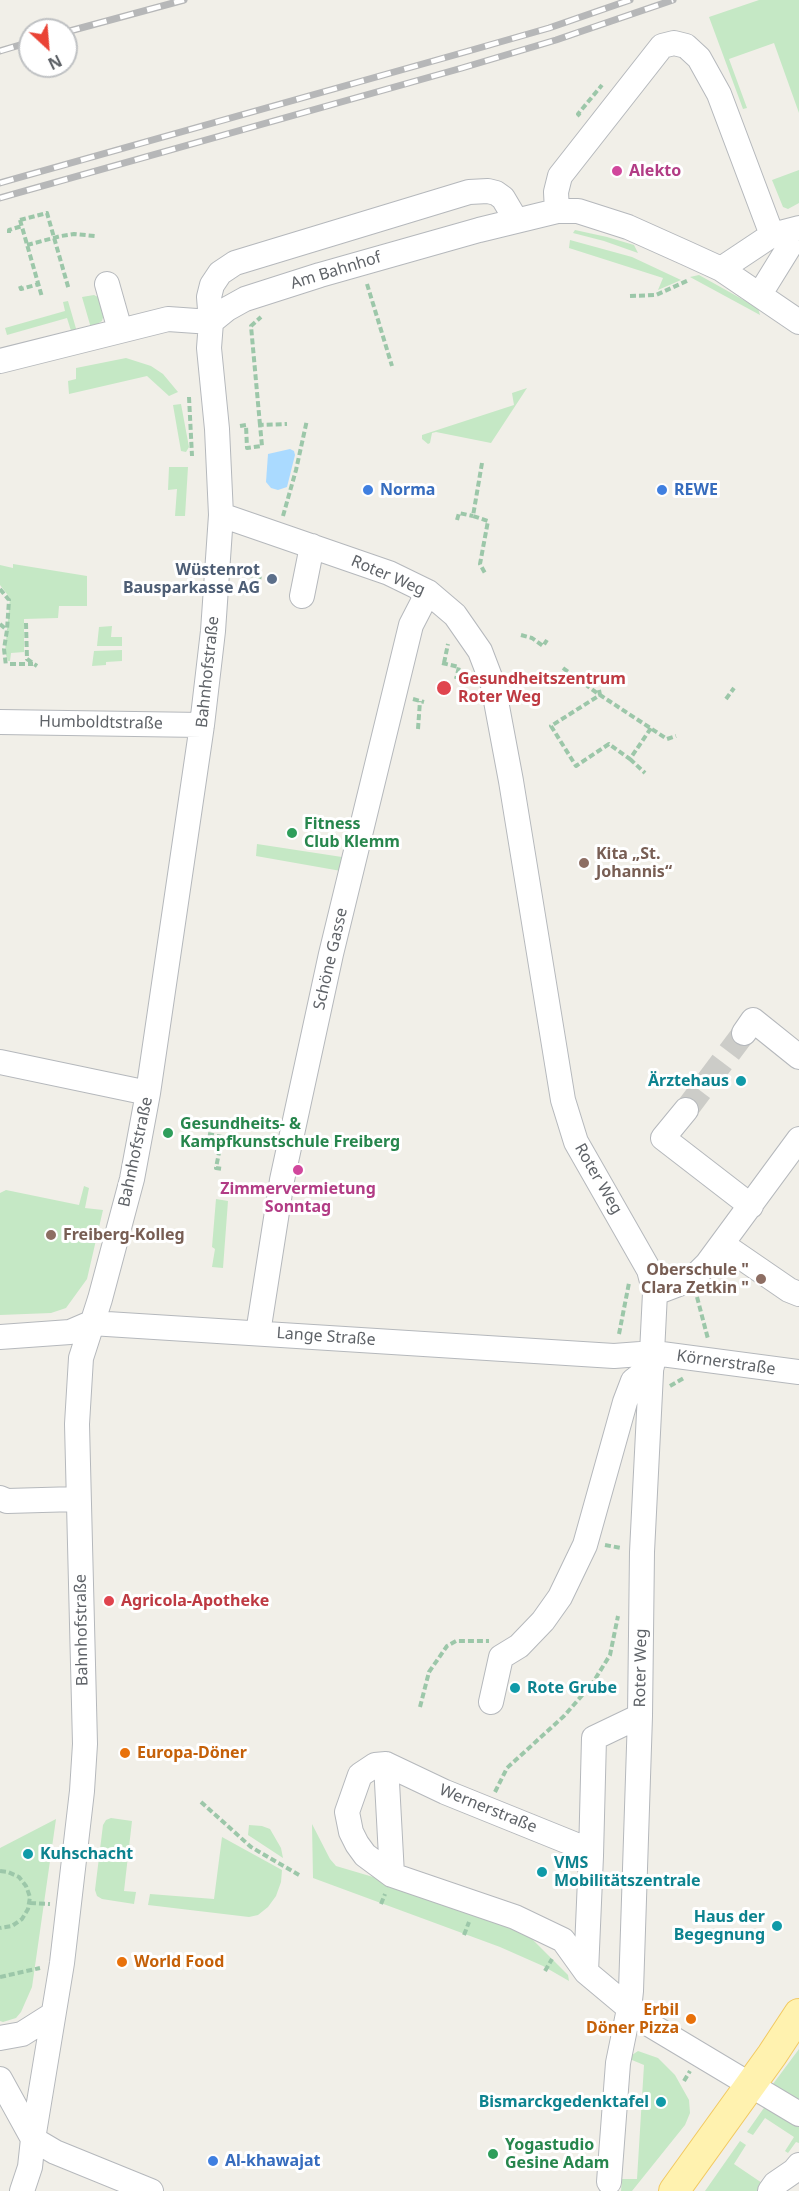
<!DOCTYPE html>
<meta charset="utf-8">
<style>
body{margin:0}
#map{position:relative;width:799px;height:2191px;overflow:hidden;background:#f1efe8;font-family:"Noto Sans",sans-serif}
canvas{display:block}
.north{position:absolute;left:18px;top:18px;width:60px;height:60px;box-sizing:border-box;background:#fff;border:2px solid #bfc1c3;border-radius:50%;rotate:154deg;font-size:16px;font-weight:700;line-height:24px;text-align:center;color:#5f6368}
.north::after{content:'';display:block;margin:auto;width:21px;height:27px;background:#ea4335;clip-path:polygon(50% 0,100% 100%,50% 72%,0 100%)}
</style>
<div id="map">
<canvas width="799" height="2191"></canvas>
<div class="north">N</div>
</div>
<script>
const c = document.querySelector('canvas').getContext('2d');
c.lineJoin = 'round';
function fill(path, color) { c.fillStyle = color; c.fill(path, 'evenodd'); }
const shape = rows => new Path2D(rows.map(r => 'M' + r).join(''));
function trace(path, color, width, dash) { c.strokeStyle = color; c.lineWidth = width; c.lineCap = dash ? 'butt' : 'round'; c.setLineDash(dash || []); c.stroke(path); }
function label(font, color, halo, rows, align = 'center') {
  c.font = font + ' "Noto Sans",sans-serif'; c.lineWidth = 6; c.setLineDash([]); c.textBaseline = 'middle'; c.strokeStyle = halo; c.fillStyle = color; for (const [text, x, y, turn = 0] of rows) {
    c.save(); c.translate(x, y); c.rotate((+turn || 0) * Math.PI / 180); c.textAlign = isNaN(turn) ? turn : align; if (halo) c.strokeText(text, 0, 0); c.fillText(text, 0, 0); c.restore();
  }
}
fill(shape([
 [759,0,799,0,799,113,774,43,729,59,747,108,743,109,709,17],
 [799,170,799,203,788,209,783,207,772,180],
 [575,230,607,237,634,245,638,253,604,241,573,233],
 [570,240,632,257,681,280,658,290,663,278,569,248],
 [699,275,758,308,760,315,690,277],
 [94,295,100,298,104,314,102,321,91,328,82,297],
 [68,301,77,332,72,334,67,318,7,335,5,328,65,311,63,302],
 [126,358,151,366,163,374,178,392,169,396,147,376,69,394,68,381,76,379,76,368],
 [527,388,491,443,436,432,432,433,430,443,428,444,422,439,422,435,514,405,512,393],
 [181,404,189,447,186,452,181,451,173,405],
 [169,467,188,467,185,516,175,516,177,489,168,490],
 [13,564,87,576,87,606,59,606,58,618,24,619,24,652,11,653,10,661,8,661,5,652,10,598,0,585,0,565,13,568],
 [112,626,111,637,122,637,122,646,97,646,99,627],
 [122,650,122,661,106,662,106,665,92,666,94,651],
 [257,844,342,857,341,871,256,856],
 [84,1186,89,1188,85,1208,103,1210,87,1279,66,1308,51,1313,0,1315,0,1193,6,1190,79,1205],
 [216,1199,228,1201,223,1268,212,1267,215,1249,212,1247],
 [111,1818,132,1821,124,1891,136,1892,134,1904,102,1899,97,1896,95,1890,103,1825,106,1820],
 [56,1819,32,1987,21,2012,16,2018,3,2022,0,2021,0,1848],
 [312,1824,330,1859,336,1866,390,1882,527,1934,568,1975,569,1981,543,1966,500,1947,313,1878],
 [249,1825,262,1826,270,1829,281,1848,283,1858,248,1835],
 [222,1837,282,1870,281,1882,276,1896,268,1907,258,1915,249,1917,148,1905,150,1894,214,1899],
 [799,2049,799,2104,770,2088],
 [638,2051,658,2058,675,2075,689,2100,690,2113,685,2125,632,2191,621,2191,622,2179,637,2179,644,2065,632,2060,632,2055],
 [766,2105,799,2126,799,2143,796,2142,788,2153,785,2151,794,2137,765,2118,753,2135,747,2132],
 [740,2141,746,2145,734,2164,765,2185,761,2191,705,2191]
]), '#c5e8c5');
fill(shape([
 [290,449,294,451,295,455,287,487,278,490,271,488,266,482,268,454]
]), '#aadaff');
trace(shape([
 [686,1110,744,1033]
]), '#ccccc8', 24, [24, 12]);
const minor = shape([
 [557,211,556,192,560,176,662,46,674,43,686,46,699,58,719,94,772,235],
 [721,269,772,235,799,228],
 [107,284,120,330],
 [760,294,799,231],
 [0,361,168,319,211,322,227,309,245,299,320,275,479,230,557,211,578,211,628,227,686,253,721,269,799,322],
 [221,515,389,573,428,592,455,615,480,651,493,685,511,781,563,1100,576,1142,649,1270,655,1293,642,1552,640,1716,631,1991,629,2009,618,2063,609,2182],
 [302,596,312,546],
 [0,722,202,725],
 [744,1033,753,1020,799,1057],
 [0,1062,148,1093],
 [686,1110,663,1138,751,1206],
 [722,1244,789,1290,799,1294],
 [655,1293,692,1279,707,1264,799,1139],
 [258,1333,282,1180,331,954,411,625,428,592],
 [0,1337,70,1332,91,1323,614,1356,654,1353,799,1372],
 [0,1498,7,1501,77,1499],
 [491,1702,501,1657,519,1646,543,1621,560,1597,585,1545,625,1402,633,1381,652,1366],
 [386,1764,392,1875],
 [591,1851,445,1792,386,1764,375,1765,360,1775,347,1812,351,1832,357,1844,365,1855,392,1875,515,1917,563,1940,586,1972,647,2023,799,2114],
 [586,1972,591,1856,594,1738,640,1716],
 [0,2038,22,2034,52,2015],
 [0,2079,33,2139,55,2152,151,2191],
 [22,2191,30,2167,33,2139,62,1963,82,1791,85,1744,77,1424,81,1358,100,1299,132,1179,148,1093,202,725,213,631,221,515,217,429,209,348,211,322,209,297,212,285,220,273,235,263,469,192,488,191,496,193,503,198,516,220],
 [770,2191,775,2184,794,2171,799,2165]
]);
const major = shape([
 [674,2191,772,2055,799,2014]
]);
trace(minor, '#b5b8bc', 26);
trace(major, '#f2c960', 32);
trace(shape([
 [580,116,578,114,602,85],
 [20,220,47,213,69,290],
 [20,220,42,297],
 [9,233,9,230,22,226],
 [27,245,61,236,74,234,95,236],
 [367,284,392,366],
 [20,286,21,289,39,284],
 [630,296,656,295,689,280],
 [189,397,192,456],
 [260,425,251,326,261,317],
 [240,426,246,425,247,448,262,446,260,425,287,424],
 [482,463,473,516,488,521,480,564,486,575],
 [283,516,296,470,307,420],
 [457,520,459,513,473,516],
 [238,573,264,578],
 [0,589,9,600,7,630,4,649,6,666],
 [26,623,27,659,37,666],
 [0,624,7,630],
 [521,635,532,638,543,646,547,640],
 [442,663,459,667,456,679],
 [444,663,448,644],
 [10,664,33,664],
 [563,668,597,693,667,739,676,736],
 [599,690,600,695,551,726,576,766,609,744,630,759,651,728],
 [413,699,424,702],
 [726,699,734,688],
 [418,729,420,701],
 [630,759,645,773],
 [208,1134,222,1137,216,1168,223,1169],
 [697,1297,708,1339],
 [619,1334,629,1283],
 [670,1386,684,1378],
 [605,1545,621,1548],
 [420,1707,429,1672,447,1646,456,1641,489,1641],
 [495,1792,507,1768,564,1716,592,1684,610,1655,618,1616],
 [201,1802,251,1847,299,1875],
 [0,1871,8,1872,19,1877,26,1886,30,1897,28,1909,22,1919,12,1926,0,1928],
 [30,1903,50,1904],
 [381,1904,385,1894],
 [464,1935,469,1922],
 [545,1971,552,1959],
 [0,1977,40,1968],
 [684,2081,690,2071]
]), '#9cc7a9', 4, [6, 3]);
trace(minor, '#fff', 24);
trace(major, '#fff2af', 30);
const rail = shape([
 [66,32,184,0],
 [0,51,30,42],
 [0,183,458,54,549,28,630,0],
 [0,198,462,68,556,40,673,0]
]);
trace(rail, '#b6b7b8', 7);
trace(rail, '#fff', 4.5, [14]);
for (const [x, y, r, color] of [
 [617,171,6,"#d1479c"],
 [368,490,6,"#3f7fe0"],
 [662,490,6,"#3f7fe0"],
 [272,579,6,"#5c6f8a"],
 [444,688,8,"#e0444e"],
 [292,833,6,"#2e9e5b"],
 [584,863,6,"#8d6e63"],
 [741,1081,6,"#0f9aa8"],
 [168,1133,6,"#2e9e5b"],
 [298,1170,6,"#d1479c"],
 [51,1235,6,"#8d6e63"],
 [761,1279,6,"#8d6e63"],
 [109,1601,6,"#e0444e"],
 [515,1688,6,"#0f9aa8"],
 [125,1753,6,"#e8710a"],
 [28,1854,6,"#0f9aa8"],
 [542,1872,6,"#0f9aa8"],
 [777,1926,6,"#0f9aa8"],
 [122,1962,6,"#e8710a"],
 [691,2019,6,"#e8710a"],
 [661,2102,6,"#0f9aa8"],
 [493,2154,6,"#2e9e5b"],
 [213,2161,6,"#3f7fe0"]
]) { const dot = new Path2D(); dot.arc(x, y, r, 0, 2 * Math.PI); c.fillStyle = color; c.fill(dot); trace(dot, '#fff', 2); }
label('bold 16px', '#b23c85', '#fff', [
 ["Alekto",629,171],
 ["Zimmervermietung",298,1189,"center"],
 ["Sonntag",298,1207,"center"]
], 'left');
label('16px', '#5f6368', '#fff', [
 ["Am Bahnhof",336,271,-17],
 ["Roter Weg",388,576,23],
 ["Bahnhofstraße",208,672,-84],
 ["Humboldtstraße",101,723,1],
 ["Schöne Gasse",331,959,-77],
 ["Bahnhofstraße",136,1152,-78],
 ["Roter Weg",598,1179,60],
 ["Lange Straße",326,1337,4],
 ["Körnerstraße",726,1363,8],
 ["Bahnhofstraße",82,1630,-91],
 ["Roter Weg",641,1668,-89],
 ["Wernerstraße",488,1809,22]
]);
label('bold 16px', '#366cbe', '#fff', [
 ["Norma",380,490],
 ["REWE",674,490],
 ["Al-khawajat",225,2161]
], 'left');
label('bold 16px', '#4e5e75', '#fff', [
 ["Wüstenrot",260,570],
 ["Bausparkasse AG",260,588]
], 'right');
label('bold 16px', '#be3a42', '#fff', [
 ["Gesundheitszentrum",458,679],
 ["Roter Weg",458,697],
 ["Agricola-Apotheke",121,1601]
], 'left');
label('bold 16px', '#27864d', '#fff', [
 ["Fitness",304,824],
 ["Club Klemm",304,842],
 ["Gesundheits- &",180,1124],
 ["Kampfkunstschule Freiberg",180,1142],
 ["Yogastudio",505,2145],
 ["Gesine Adam",505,2163]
], 'left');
label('bold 16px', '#785e54', '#fff', [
 ["Kita „St.",596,854],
 ["Johannis“",596,872],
 ["Freiberg-Kolleg",63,1235],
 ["Oberschule \"",749,1270,"right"],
 ["Clara Zetkin \"",749,1288,"right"]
], 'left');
label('bold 16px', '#0d838f', '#fff', [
 ["Ärztehaus",729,1081],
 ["Rote Grube",527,1688,"left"],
 ["Kuhschacht",40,1854,"left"],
 ["VMS",554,1863,"left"],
 ["Mobilitätszentrale",554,1881,"left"],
 ["Haus der",765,1917],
 ["Begegnung",765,1935],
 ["Bismarckgedenktafel",649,2102]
], 'right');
label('bold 16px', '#c56008', '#fff', [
 ["Europa-Döner",137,1753],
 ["World Food",134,1962],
 ["Erbil",679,2010,"right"],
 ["Döner Pizza",679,2028,"right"]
], 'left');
</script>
